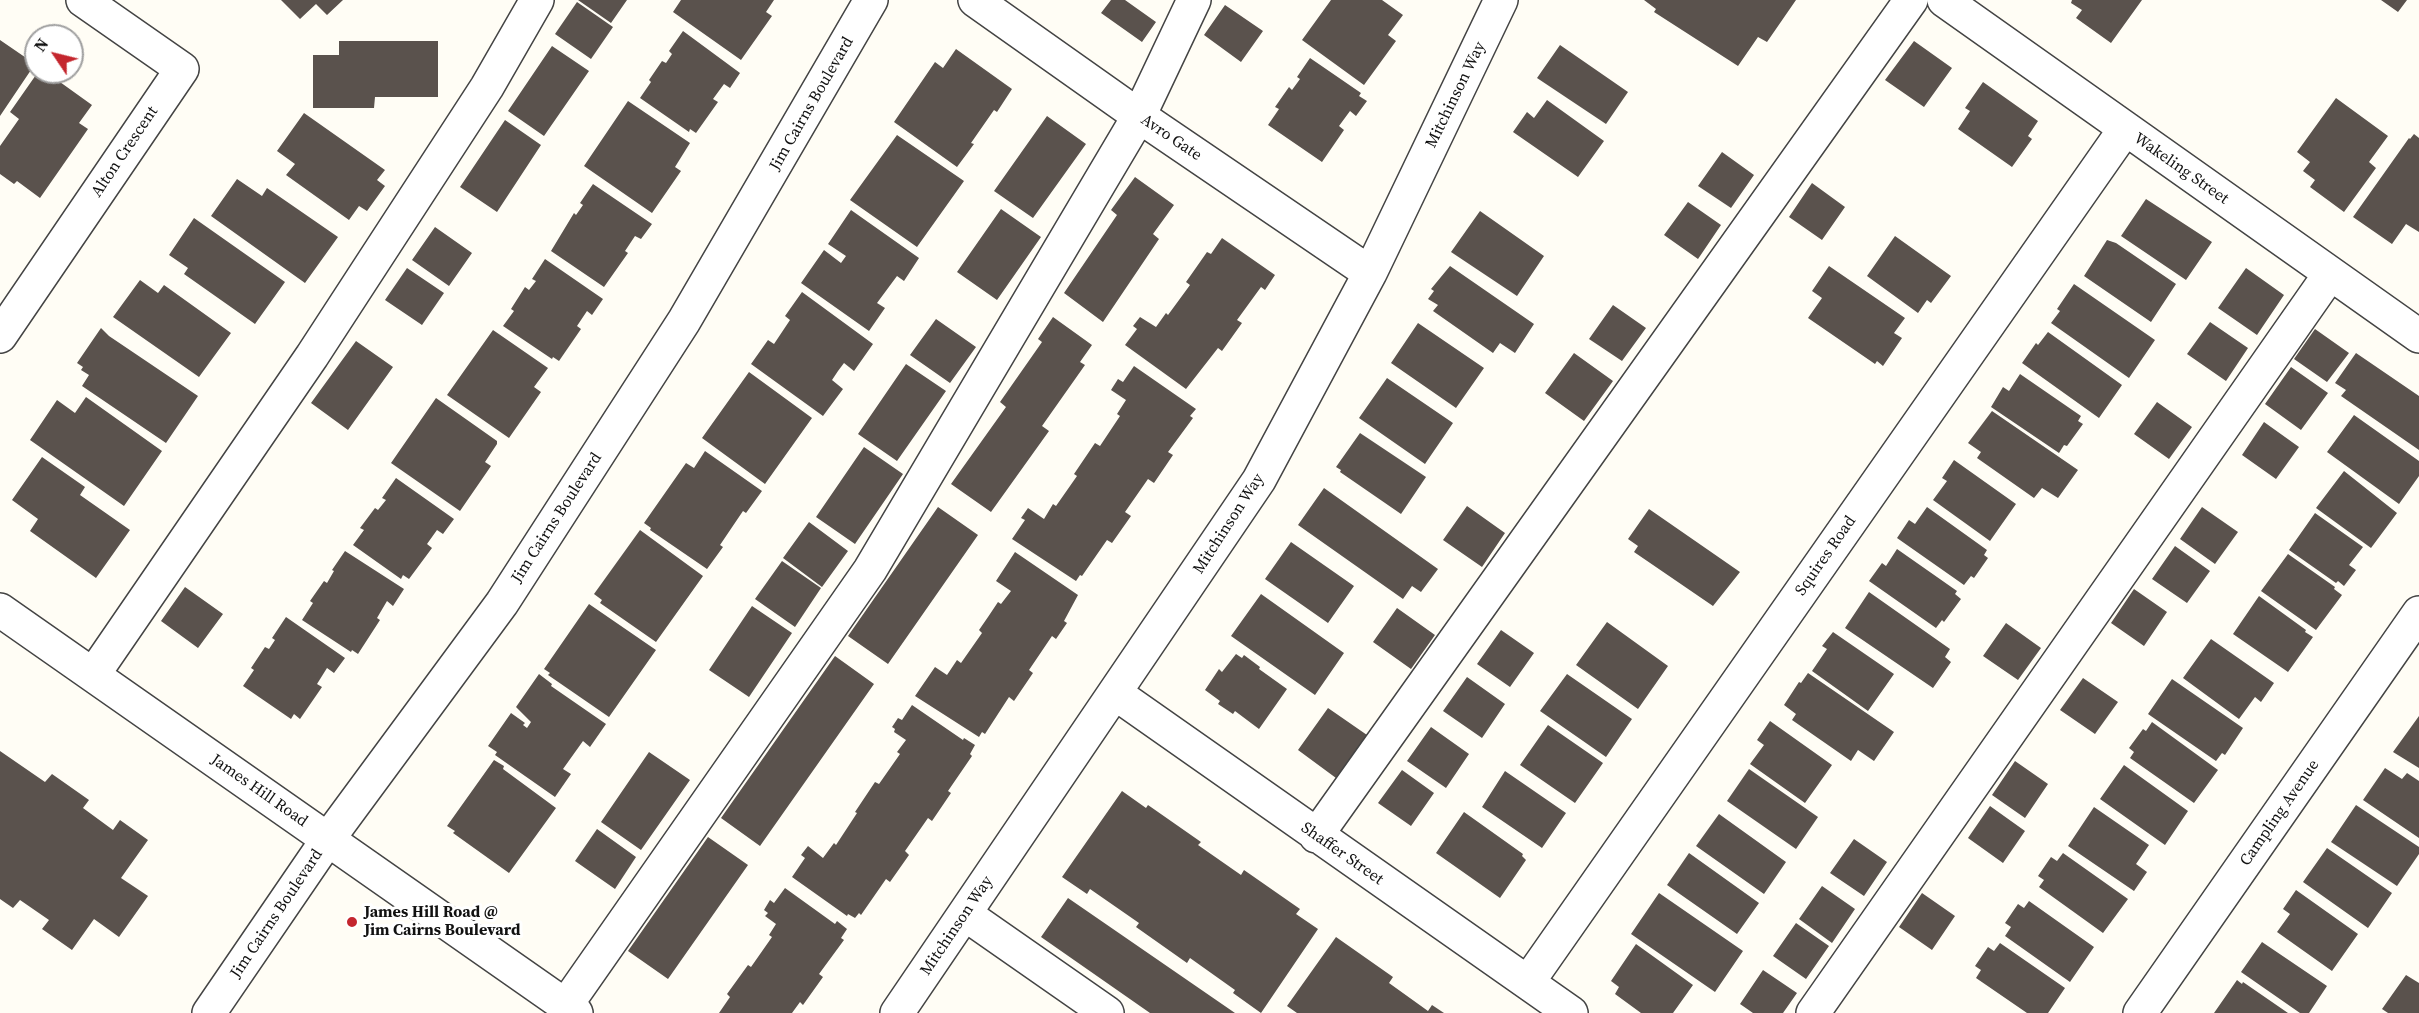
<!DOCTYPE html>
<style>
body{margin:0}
#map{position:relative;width:2419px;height:1013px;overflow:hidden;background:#fffdf5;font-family:"Source Serif 4",serif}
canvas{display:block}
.north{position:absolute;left:24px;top:24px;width:60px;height:60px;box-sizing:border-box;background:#fff;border:2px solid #a0a0a0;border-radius:50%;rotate:305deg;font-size:16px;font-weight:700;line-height:24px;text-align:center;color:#111}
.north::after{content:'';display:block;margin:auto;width:21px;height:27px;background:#c4262e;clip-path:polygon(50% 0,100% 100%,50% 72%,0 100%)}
</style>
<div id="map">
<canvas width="2419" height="1013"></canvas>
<div class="north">N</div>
</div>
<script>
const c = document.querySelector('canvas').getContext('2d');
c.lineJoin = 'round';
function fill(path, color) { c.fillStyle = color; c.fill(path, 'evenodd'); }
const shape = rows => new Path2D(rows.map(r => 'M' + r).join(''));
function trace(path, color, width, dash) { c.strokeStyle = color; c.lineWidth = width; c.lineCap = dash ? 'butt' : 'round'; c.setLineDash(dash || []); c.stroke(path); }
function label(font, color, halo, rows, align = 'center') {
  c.font = font + ' "Source Serif 4",serif'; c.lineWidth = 6; c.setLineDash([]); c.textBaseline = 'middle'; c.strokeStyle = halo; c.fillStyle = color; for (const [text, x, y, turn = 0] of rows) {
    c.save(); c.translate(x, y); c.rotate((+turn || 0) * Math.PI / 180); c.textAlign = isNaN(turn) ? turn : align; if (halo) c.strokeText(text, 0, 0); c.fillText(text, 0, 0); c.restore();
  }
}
fill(shape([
 [281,0,343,0,327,15,316,4,300,19],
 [578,0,627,0,611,23],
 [681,0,774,0,766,12,772,16,741,60,673,12],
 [1111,0,1125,0,1156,22,1142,42,1101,13],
 [1331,0,1382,0,1403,15,1388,35,1396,41,1364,85,1302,40],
 [1644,0,1796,0,1767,42,1758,37,1738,66,1654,12,1656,9],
 [2072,0,2142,0,2111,43,2076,18,2082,10,2071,3],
 [2381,0,2407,0,2398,12],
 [577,2,613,27,591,59,555,34],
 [1225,5,1263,31,1241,62,1204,35],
 [683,31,740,73,730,88,724,84,713,99,718,102,696,133,690,129,689,132,640,98,651,82,649,80,662,61,666,63,672,54,669,51],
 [0,40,35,64,0,116],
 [339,41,438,41,438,97,375,97,374,108,313,108,313,55,339,55],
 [1914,41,1952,68,1924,107,1885,80],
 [1560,45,1628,92,1606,124,1537,78],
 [552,46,589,71,544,136,508,111],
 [956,49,1012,89,997,112,994,110,971,143,974,144,957,167,894,122,935,62,943,68],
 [1310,58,1361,93,1359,96,1367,101,1356,116,1350,111,1339,126,1344,130,1322,162,1268,125,1279,109,1275,107,1289,87,1292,90,1300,79,1297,77],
 [38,72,46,72,92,105,79,123,88,129,40,198,17,181,14,184,0,174,0,146,19,119,10,112],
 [1983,82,2038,121,2028,136,2032,139,2012,167,1958,129,1970,111,1965,108],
 [2336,98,2388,136,2369,162,2376,168,2344,212,2310,187,2315,180,2303,171,2310,162,2297,152],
 [1547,100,1604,141,1578,177,1513,132,1527,112,1534,118],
 [628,101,690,143,675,167,681,171,652,213,584,166],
 [304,113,385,170,377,180,385,186,367,211,359,206,349,220,286,175,295,164,277,151],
 [1047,116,1086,144,1033,218,994,191],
 [505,120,541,145,497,212,460,187],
 [2414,134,2419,138,2419,232,2406,224,2392,244,2353,217,2409,138,2410,139],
 [897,135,964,181,917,247,850,200],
 [1722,152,1754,175,1731,208,1698,186],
 [1135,177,1174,205,1153,234,1159,239,1103,322,1064,293,1117,215,1111,210],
 [237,179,262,196,267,188,338,237,305,283,211,216],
 [1812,183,1845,207,1822,240,1789,217],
 [593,184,652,224,641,239,635,236,625,251,628,253,604,287,551,251,574,213,576,215,583,205,580,203],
 [2146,199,2212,242,2186,280,2121,236],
 [1688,202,1721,225,1698,259,1664,235],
 [1001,209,1041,237,997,300,957,272],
 [851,210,919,258,904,281,897,276,877,303,885,308,869,331,801,283,824,250,841,263,846,256,828,244],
 [1480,211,1544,256,1517,296,1451,252],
 [194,218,285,282,255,324,184,274,188,268,169,255],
 [435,227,472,253,449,286,412,260],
 [1895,236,1951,276,1931,303,1927,300,1918,313,1867,276],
 [1222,238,1275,275,1265,290,1261,287,1237,320,1242,323,1222,351,1218,348,1186,389,1125,345,1137,329,1133,326,1140,317,1156,327,1166,313,1168,315,1190,285,1186,282,1207,252,1211,254],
 [2107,240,2116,243,2176,284,2151,322,2084,276],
 [545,259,603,299,592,315,587,311,577,326,581,329,559,361,553,357,552,359,503,326,514,311,511,309,525,287,529,290,536,281,532,279],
 [1450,266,1534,324,1515,353,1500,343,1493,353,1433,311,1438,305,1428,299,1434,291,1431,289],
 [1829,266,1905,318,1894,333,1902,338,1883,366,1877,361,1875,364,1808,318,1822,298,1812,291],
 [407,268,444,293,422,325,385,300],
 [2246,268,2284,295,2257,335,2218,308],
 [140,280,158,293,164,285,231,333,199,377,113,317],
 [2074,284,2155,340,2129,378,2051,323,2060,311,2057,309],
 [802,292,873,344,854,371,844,363,838,371,832,380,843,389,823,416,751,364,768,340,774,344,790,320,785,316],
 [1613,305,1646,328,1622,361,1589,339],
 [1053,317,1092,345,1080,362,1085,365,1042,426,1049,431,991,512,951,484,1006,407,1000,402,1042,342,1038,339],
 [936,319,976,347,950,383,910,355],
 [2210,322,2248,348,2226,381,2187,354],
 [1418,323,1484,368,1456,408,1391,363],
 [101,328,109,336,198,396,166,443,82,386,89,375,81,370,83,367,77,363],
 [2315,329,2349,353,2327,382,2294,359],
 [493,330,548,368,534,387,541,392,509,438,447,395],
 [2048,332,2122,385,2099,418,2022,363,2036,343,2038,345],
 [356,341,393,367,348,430,311,403],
 [1574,353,1613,381,1584,421,1545,393],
 [2356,353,2419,396,2419,450,2341,396,2346,390,2335,383],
 [906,364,946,391,897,461,858,434],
 [1134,366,1196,409,1190,416,1193,418,1168,452,1173,455,1154,483,1148,479,1125,512,1131,516,1112,543,1107,540,1082,576,1080,575,1076,581,1012,539,1025,520,1021,518,1028,508,1044,519,1053,504,1056,506,1077,476,1074,474,1095,443,1100,446,1120,416,1117,414,1126,400,1111,390,1118,379,1123,382],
 [2291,367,2328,393,2301,430,2265,404],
 [749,372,812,418,765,484,702,438],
 [2020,374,2081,416,2078,421,2083,424,2067,446,2064,445,2059,453,1991,407,2003,387,2009,391],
 [1387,378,1453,423,1425,464,1359,418],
 [86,397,162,451,124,506,30,440,57,400,75,413],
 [436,398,497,441,497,444,485,462,491,466,460,511,391,463],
 [2157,402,2192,427,2169,459,2134,434],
 [1992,411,2078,470,2058,498,2042,488,2034,498,1977,458,1981,452,1968,443],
 [2354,415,2419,461,2419,476,2399,504,2327,452],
 [2264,422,2299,447,2276,479,2242,455],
 [1360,433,1426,477,1401,514,1340,472,1341,470,1336,467],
 [864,447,903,474,855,544,816,517],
 [705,451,762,491,746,513,743,511,720,545,723,547,707,569,650,530,651,528,644,523,686,463,694,468],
 [42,457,85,487,80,495,130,530,96,578,30,531,38,519,12,500],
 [1954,460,2016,504,1990,541,1933,500,1947,481,1942,478],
 [2344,471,2397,513,2371,548,2316,508],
 [396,478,454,519,443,534,437,530,427,544,432,548,409,579,403,575,401,579,353,545,364,530,360,528,375,508,378,510,386,500,382,498],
 [1324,488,1438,569,1421,592,1412,586,1403,599,1298,525],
 [1467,506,1505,533,1482,567,1443,540],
 [938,507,978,535,888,664,848,636],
 [1927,507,1987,550,1984,555,1988,558,1974,578,1971,576,1964,585,1897,538,1909,520,1915,524],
 [2202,507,2238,532,2215,564,2180,539],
 [1649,509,1740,572,1713,606,1634,552,1638,546,1628,539],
 [2315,513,2363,547,2349,565,2356,570,2344,586,2338,581,2336,583,2289,550],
 [809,522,848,551,822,587,783,558],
 [640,530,703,576,656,642,600,603,602,600,594,594],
 [1291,542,1354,586,1328,623,1265,579],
 [2175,546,2210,571,2187,603,2152,579],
 [1897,549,1957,591,1955,594,1961,599,1944,622,1942,620,1936,628,1869,581,1882,563,1886,566],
 [345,551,404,589,393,606,387,601,377,618,380,620,358,654,352,650,351,652,302,620,313,603,310,601,324,581,327,583,334,571,332,570],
 [1015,552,1078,595,1064,621,1067,623,1056,639,1052,636,1029,670,1033,673,1014,701,1009,697,985,734,982,732,979,737,915,696,935,667,947,675,957,660,961,663,982,633,979,630,988,617,998,602,1001,604,1011,591,996,581],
 [2288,554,2335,587,2334,589,2342,595,2316,630,2261,591],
 [782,561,821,588,795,627,755,599],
 [185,587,223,614,198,648,161,621],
 [2134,589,2167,612,2144,646,2111,623],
 [1869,592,1950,649,1945,657,1951,662,1933,688,1845,628],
 [1261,594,1344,653,1315,695,1231,636],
 [2259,596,2306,630,2305,632,2313,637,2288,672,2233,634],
 [589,604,656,650,609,717,548,675,550,673,544,669],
 [752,606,792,633,749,697,709,670],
 [1397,608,1435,635,1411,669,1373,642],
 [286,617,345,658,334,673,327,668,317,684,322,687,300,719,294,714,291,719,243,686,254,670,251,668,265,647,269,649,275,640,272,638],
 [1607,622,1668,666,1638,709,1576,665],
 [2006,623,2041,648,2018,680,1983,656],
 [1501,630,1534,653,1510,687,1477,664],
 [1833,632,1894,674,1868,711,1812,671,1827,649,1822,646],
 [2211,639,2274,683,2261,702,2255,697,2239,719,2183,678],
 [1236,654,1242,658,1244,655,1260,667,1259,669,1287,689,1259,729,1235,711,1233,714,1218,704,1220,701,1205,690,1219,669,1222,672],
 [835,656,874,684,760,846,721,818],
 [1808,673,1894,732,1874,761,1858,750,1851,761,1792,720,1796,714,1784,705,1799,682,1801,683],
 [539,674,552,684,551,686,606,724,590,747,583,741,563,769,571,774,555,797,495,755,497,752,488,746,511,713,525,723,523,725,527,728,531,722,516,707],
 [1567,674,1632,719,1606,757,1540,711],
 [1467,677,1505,704,1482,738,1443,711],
 [2083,678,2118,702,2095,734,2060,710],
 [2172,679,2243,728,2225,755,2222,753,2216,761,2148,714],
 [912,705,963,740,964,738,975,745,970,754,972,756,948,791,951,793,932,821,928,818,905,851,909,855,890,882,886,879,861,915,859,913,855,918,848,914,847,916,792,877,805,858,801,855,808,846,823,858,834,843,836,845,857,813,855,812,875,782,879,784,900,754,897,752,906,740,894,732,895,729,892,727,898,718,902,720],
 [1328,708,1367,735,1336,778,1298,750],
 [2419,716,2419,768,2393,752],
 [1770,721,1832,765,1805,803,1750,764,1764,745,1757,740],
 [2152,722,2218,770,2194,803,2130,758,2134,752,2129,748,2143,729,2146,731],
 [1548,725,1603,763,1575,803,1520,765],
 [1431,727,1469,754,1446,788,1407,761],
 [0,751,45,782,52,774,89,800,83,808,113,830,120,820,148,840,121,878,148,896,119,937,94,919,72,950,42,929,49,920,20,900,13,908,0,899],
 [649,752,690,780,641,850,601,822],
 [494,760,504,766,503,769,556,808,509,873,453,833,455,831,447,826],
 [2015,761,2048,784,2025,818,1992,795],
 [2124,765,2188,811,2165,845,2100,799],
 [2385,768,2402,779,2407,773,2419,781,2419,838,2363,800],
 [1749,769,1818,817,1796,849,1727,801],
 [1402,770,1434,793,1411,826,1378,803],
 [1505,771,1566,813,1542,848,1482,807],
 [1122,791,1146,808,1148,805,1201,842,1198,845,1241,875,1244,870,1300,909,1296,914,1318,929,1261,1013,1233,993,1235,990,1190,958,1187,963,1136,927,1139,923,1090,889,1087,894,1062,877],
 [2356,805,2419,847,2419,854,2397,886,2331,842],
 [1990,806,2025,831,2003,863,1968,838],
 [2094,807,2149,845,2136,864,2147,872,2134,891,2068,846],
 [1464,812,1523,854,1522,856,1526,860,1500,898,1436,853],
 [1719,814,1786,862,1764,894,1696,846],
 [597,829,636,857,615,889,575,861],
 [708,837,748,865,668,979,628,951],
 [1854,839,1887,862,1864,896,1830,873],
 [2327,848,2392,893,2368,928,2303,882],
 [1689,853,1759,903,1737,934,1667,885],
 [2063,853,2128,899,2103,933,2039,887,2044,880,2038,876,2051,857,2057,861],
 [1822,886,1855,909,1832,943,1799,919],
 [785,888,835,924,837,921,847,929,841,938,844,940,819,974,823,977,803,1005,800,1002,792,1013,719,1013,730,997,727,994,748,965,751,967,772,937,769,935,776,924,765,916,768,913,764,910,770,900,774,903],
 [2296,890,2358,934,2332,971,2277,932,2290,914,2283,909],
 [1659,893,1743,951,1715,992,1631,934],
 [1922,893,1955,916,1932,950,1899,927],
 [1068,898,1235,1013,1150,1013,1041,937],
 [2029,901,2094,947,2070,982,2005,936,2011,927,2005,923,2018,904,2024,908],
 [1796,923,1829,946,1806,979,1773,956],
 [1336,937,1393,977,1389,983,1428,1011,1432,1005,1444,1013,1297,1013,1287,1006],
 [2262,942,2327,986,2309,1013,2300,1013,2241,972],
 [2000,943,2065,988,2048,1013,2027,1013,1976,978,1981,970,1975,966,1988,947,1994,951],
 [1636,944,1693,985,1673,1013,1641,1013,1615,994,1619,987,1611,981],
 [1763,970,1797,993,1783,1013,1753,1013,1740,1004],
 [2406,975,2419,983,2419,1013,2388,1013,2382,1009],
 [2237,980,2242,984,2243,982,2288,1013,2214,1013]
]), '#5a524d');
const minor = shape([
 [975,0,1139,116,1370,273],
 [1944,0,2419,336],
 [0,336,182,69,83,0],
 [0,610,576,1013],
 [93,675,312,356,487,87,537,0],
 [1115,693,1571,1013],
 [1316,836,1911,0],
 [965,914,1107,1013],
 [1528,982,2125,129],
 [566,1005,870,570,1139,116,1194,0],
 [209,1013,328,839,502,603,684,321,871,0],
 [897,1013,1259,480,1370,273,1501,0],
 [1813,1013,2330,274],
 [2140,1013,2419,613]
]);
trace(minor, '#444', 36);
trace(minor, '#fff', 33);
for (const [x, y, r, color] of [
 [352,922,6,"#c4262e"]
]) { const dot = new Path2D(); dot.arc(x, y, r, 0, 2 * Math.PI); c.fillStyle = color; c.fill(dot); trace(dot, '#fff', 2); }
label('16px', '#111', '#fff', [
 ["Mitchinson Way",1456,95,-64],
 ["Jim Cairns Boulevard",812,104,-60],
 ["Avro Gate",1171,138,34],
 ["Alton Crescent",125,152,-56],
 ["Wakeling Street",2181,169,35],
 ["Jim Cairns Boulevard",557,518,-57],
 ["Mitchinson Way",1229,524,-57],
 ["Squires Road",1826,556,-55],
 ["James Hill Road",259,791,35],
 ["Campling Avenue",2280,813,-55],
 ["Shaffer Street",1342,854,35],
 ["Jim Cairns Boulevard",277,914,-56],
 ["Mitchinson Way",957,926,-56]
]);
label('bold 16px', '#111', '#fff', [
 ["James Hill Road @",364,913],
 ["Jim Cairns Boulevard",364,931]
], 'left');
</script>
